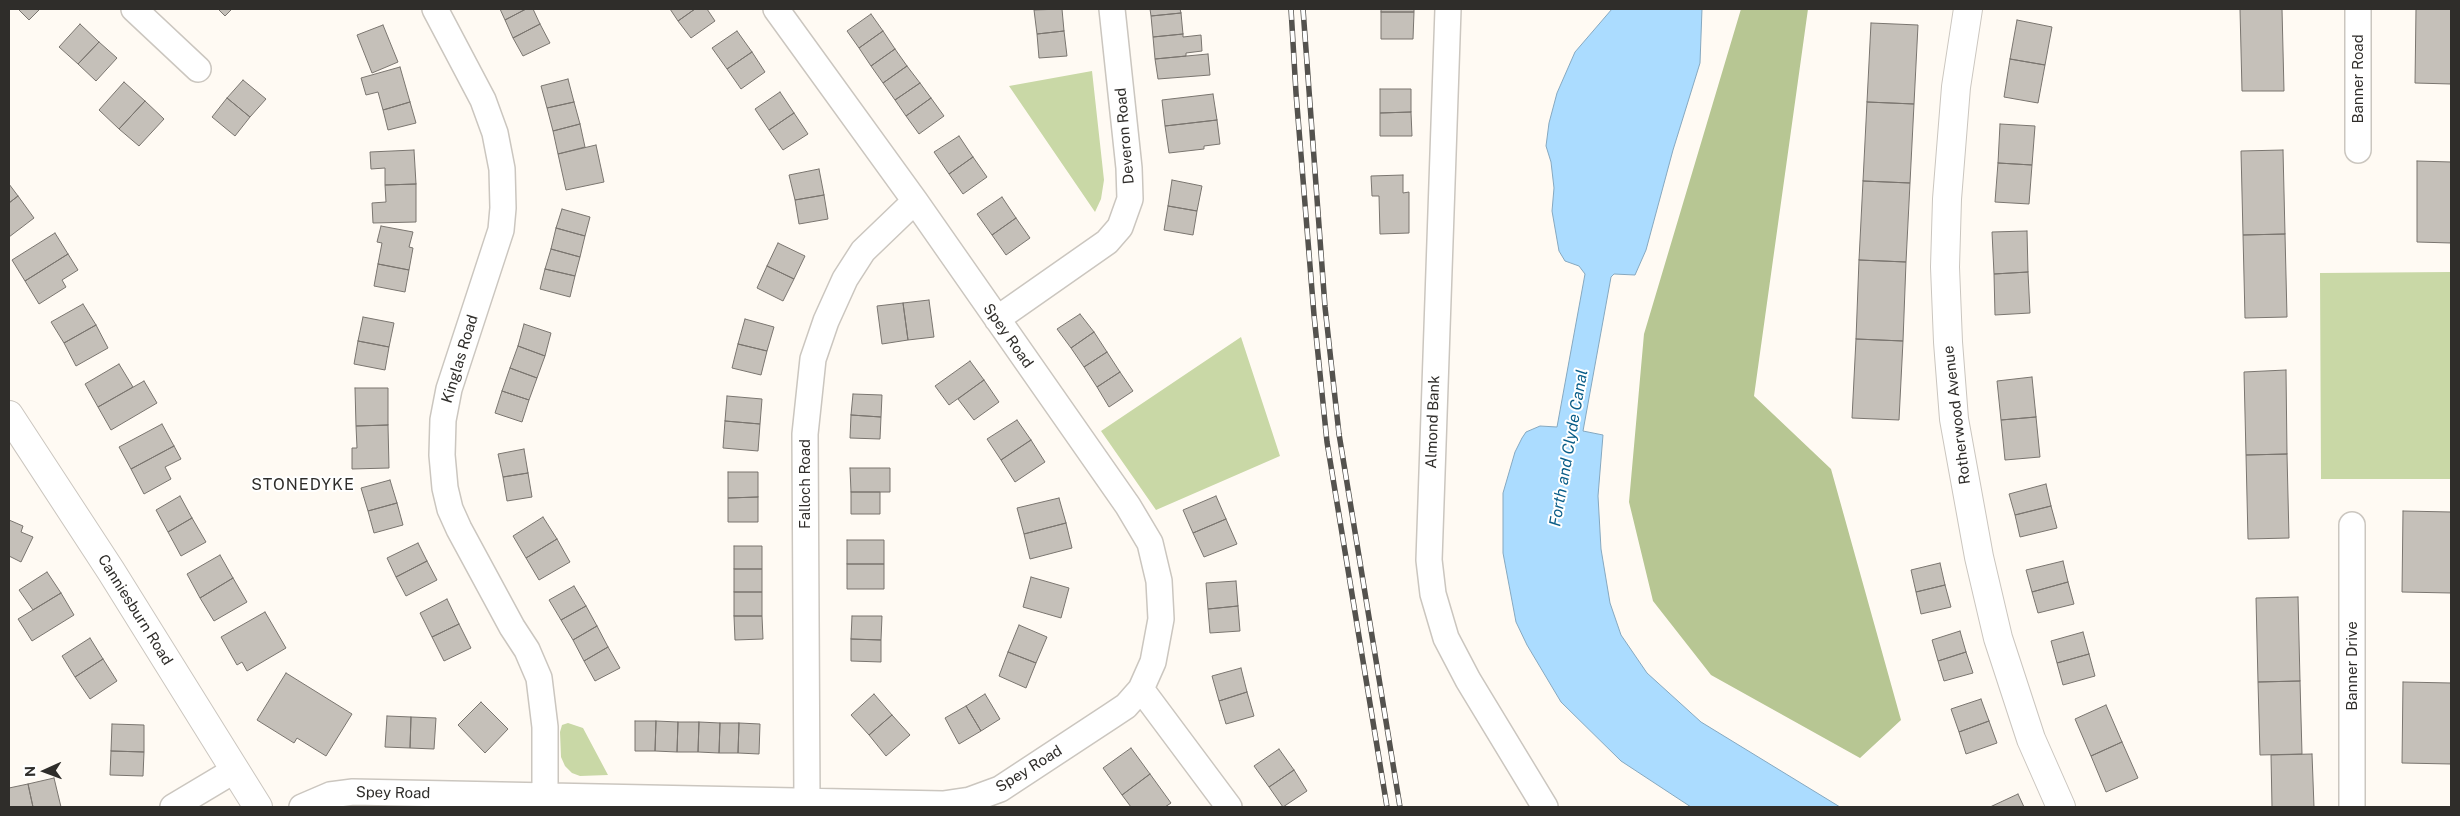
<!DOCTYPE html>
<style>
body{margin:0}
#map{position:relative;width:2460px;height:816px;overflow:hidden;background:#fffaf3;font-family:"Public Sans",sans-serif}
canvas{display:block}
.frame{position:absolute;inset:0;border:10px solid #2f2d2a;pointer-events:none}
.north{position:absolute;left:20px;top:746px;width:50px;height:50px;-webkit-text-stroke:4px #fff;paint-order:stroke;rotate:268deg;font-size:14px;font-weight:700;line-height:20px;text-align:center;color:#2f2d2a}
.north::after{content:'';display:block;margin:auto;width:18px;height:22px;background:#2f2d2a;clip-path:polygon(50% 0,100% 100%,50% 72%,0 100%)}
</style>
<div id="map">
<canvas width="2460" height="816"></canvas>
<div class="frame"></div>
<div class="north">N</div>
</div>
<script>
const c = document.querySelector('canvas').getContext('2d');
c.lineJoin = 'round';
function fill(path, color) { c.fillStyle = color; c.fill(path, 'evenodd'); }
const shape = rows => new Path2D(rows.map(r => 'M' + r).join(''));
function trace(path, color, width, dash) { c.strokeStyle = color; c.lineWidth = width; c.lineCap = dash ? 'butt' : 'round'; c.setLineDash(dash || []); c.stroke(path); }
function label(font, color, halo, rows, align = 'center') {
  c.font = font + ' "Public Sans",sans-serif'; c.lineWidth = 4; c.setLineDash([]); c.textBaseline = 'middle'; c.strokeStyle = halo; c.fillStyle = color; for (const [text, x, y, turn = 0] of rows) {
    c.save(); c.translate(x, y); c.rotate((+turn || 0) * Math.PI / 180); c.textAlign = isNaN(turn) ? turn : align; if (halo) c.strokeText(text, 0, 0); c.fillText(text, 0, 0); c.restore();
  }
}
fill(shape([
 [1092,71,1104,180,1101,199,1095,212,1009,86],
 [2451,272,2451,479,2321,479,2320,273],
 [1241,337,1280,456,1156,510,1101,431],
 [568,723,583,728,608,775,580,776,572,773,565,766,561,757,560,732,562,725]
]), '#c9d8a6');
fill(shape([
 [1741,9,1808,9,1754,396,1831,469,1901,720,1860,758,1711,675,1653,601,1629,502,1644,334]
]), '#b7c693');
const water = shape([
 [1612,9,1702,9,1700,63,1673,150,1646,250,1635,275,1614,274,1611,277,1583,431,1603,435,1598,496,1601,549,1610,603,1621,635,1647,673,1701,722,1840,807,1691,807,1621,761,1561,702,1527,645,1516,622,1503,553,1503,493,1515,452,1522,438,1526,432,1540,426,1557,427,1585,274,1579,266,1565,261,1559,251,1552,211,1554,188,1551,162,1546,146,1549,123,1557,93,1575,52,1612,9]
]);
fill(water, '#abdcff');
trace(water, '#86a8bf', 1);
const building = shape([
 [18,9,40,9,29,20,18,9],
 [218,9,232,9,225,16,218,9],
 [500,9,526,9,505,20,500,9],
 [526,9,533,9,540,24,513,38,505,20,526,9],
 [670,9,695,9,678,21,670,9],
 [695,9,707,9,715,21,691,38,678,21,695,9],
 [1062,9,1064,31,1037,34,1034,10,1062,9],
 [1150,9,1180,9,1181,13,1151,16,1150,9],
 [1381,9,1414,9,1414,12,1381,12,1381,9],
 [2240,9,2282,9,2284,91,2242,91,2240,9],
 [2416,9,2451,9,2451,84,2415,83,2416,9],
 [1381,12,1414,12,1413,39,1381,39,1381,12],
 [1181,13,1183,34,1153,37,1151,16,1181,13],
 [871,14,883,31,859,48,847,31,871,14],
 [2017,20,2052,27,2045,65,2010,59,2017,20],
 [1871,23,1918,25,1914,104,1867,102,1871,23],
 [80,24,99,42,78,64,59,47,80,24],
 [540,24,550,43,523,56,513,38,540,24],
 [383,25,398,62,372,73,357,35,383,25],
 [737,31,752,52,727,69,712,48,737,31],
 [883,31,895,49,871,66,859,48,883,31],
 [1064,31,1067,56,1039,58,1037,34,1064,31],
 [1183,34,1183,37,1201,35,1202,51,1186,53,1186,56,1155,59,1153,37,1183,34],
 [99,42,117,58,96,81,78,64,99,42],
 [895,49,907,66,883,83,871,66,895,49],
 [752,52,765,72,741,89,727,69,752,52],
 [1208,54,1210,75,1158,79,1155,59,1208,54],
 [2010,59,2045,65,2038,103,2004,97,2010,59],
 [907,66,920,83,895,100,883,83,907,66],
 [400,67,410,102,383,110,378,92,366,95,361,78,400,67],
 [568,79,574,102,547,108,541,86,568,79],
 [243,80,266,99,250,117,227,98,243,80],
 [124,82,145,101,119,129,99,110,124,82],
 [920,83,931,98,906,116,895,100,920,83],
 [1380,89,1411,89,1411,112,1380,113,1380,89],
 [780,92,794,113,769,130,755,109,780,92],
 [1213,94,1217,120,1165,126,1162,100,1213,94],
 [227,98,250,117,235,136,212,117,227,98],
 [931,98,944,116,919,134,906,116,931,98],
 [145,101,164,119,139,146,119,129,145,101],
 [410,102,416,123,388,130,383,110,410,102],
 [574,102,580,124,553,131,547,108,574,102],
 [1867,102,1914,104,1910,183,1863,181,1867,102],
 [1411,112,1412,136,1380,136,1380,113,1411,112],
 [794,113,808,134,783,150,769,130,794,113],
 [1217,120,1220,144,1204,146,1204,149,1169,153,1165,126,1217,120],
 [580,124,585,147,558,154,553,131,580,124],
 [2000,124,2035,126,2032,165,1998,163,2000,124],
 [959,136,973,157,949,174,934,152,959,136],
 [596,145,604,182,566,190,558,154,596,145],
 [414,150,416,184,385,185,385,168,371,169,370,152,414,150],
 [2283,150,2285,234,2243,235,2241,151,2283,150],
 [973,157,987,177,963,194,949,174,973,157],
 [2417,161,2451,162,2451,243,2417,242,2417,161],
 [1998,163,2032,165,2029,204,1995,202,1998,163],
 [819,169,824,195,795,200,789,175,819,169],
 [1403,175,1403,193,1409,192,1409,233,1380,234,1379,196,1372,196,1371,176,1403,175],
 [1172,180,1202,186,1197,211,1168,206,1172,180],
 [1863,181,1910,183,1906,262,1859,260,1863,181],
 [9,184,18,196,9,203,9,184],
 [416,184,416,222,373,223,372,203,386,202,385,185,416,184],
 [824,195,828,219,799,224,795,200,824,195],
 [18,196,34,218,9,237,9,203,18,196],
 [1002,197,1016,218,992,235,977,214,1002,197],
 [1168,206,1197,211,1193,235,1164,230,1168,206],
 [562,209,590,217,585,236,556,228,562,209],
 [1016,218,1030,238,1006,255,992,235,1016,218],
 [381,226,413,232,409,247,413,248,409,270,378,264,382,243,377,242,381,226],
 [556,228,585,236,580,257,551,249,556,228],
 [2027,231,2028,272,1994,274,1992,232,2027,231],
 [55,233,68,254,25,281,12,260,55,233],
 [2285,234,2287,317,2245,318,2243,235,2285,234],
 [778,243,805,256,794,279,767,266,778,243],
 [551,249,580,257,575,276,545,269,551,249],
 [68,254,78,270,62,280,66,287,39,304,25,281,68,254],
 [1859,260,1906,262,1903,341,1856,339,1859,260],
 [378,264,409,270,405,292,374,286,378,264],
 [767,266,794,279,783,301,757,288,767,266],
 [545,269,575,276,570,297,540,289,545,269],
 [2028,272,2030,313,1995,315,1994,274,2028,272],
 [929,300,934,337,908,340,903,303,929,300],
 [903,303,908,340,882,344,877,306,903,303],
 [83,304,96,325,64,343,51,322,83,304],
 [1080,314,1094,332,1071,348,1057,329,1080,314],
 [363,317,394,323,389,347,358,341,363,317],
 [745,319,774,327,767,351,738,344,745,319],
 [524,324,551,333,545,356,518,346,524,324],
 [96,325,108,348,76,366,64,343,96,325],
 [1094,332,1107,352,1084,367,1071,348,1094,332],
 [1856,339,1903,341,1899,420,1852,418,1856,339],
 [358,341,389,347,385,370,354,364,358,341],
 [738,344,767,351,761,375,732,368,738,344],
 [518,346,545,356,537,378,510,368,518,346],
 [1107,352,1120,372,1097,387,1084,367,1107,352],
 [970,361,984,380,949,405,935,386,970,361],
 [119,364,133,387,98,407,85,384,119,364],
 [510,368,537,378,529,400,502,391,510,368],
 [2286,370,2287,454,2246,455,2244,372,2286,370],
 [1120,372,1133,391,1109,407,1097,387,1120,372],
 [2032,377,2036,417,2001,420,1997,381,2032,377],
 [984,380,999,402,974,420,958,399,984,380],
 [144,381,157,403,111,430,98,407,144,381],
 [355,388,388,388,388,425,356,426,355,388],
 [502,391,529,400,522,422,495,413,502,391],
 [853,394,882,395,881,417,851,415,853,394],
 [727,396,762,399,760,424,725,421,727,396],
 [851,415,881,417,880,439,850,438,851,415],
 [2036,417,2040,457,2005,460,2001,420,2036,417],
 [1017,420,1031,440,1001,460,987,439,1017,420],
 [725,421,760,424,758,451,723,448,725,421],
 [162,424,174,446,131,469,119,447,162,424],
 [388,425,389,468,352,469,352,448,357,448,356,426,388,425],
 [1031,440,1045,462,1015,482,1001,460,1031,440],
 [174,446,181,459,165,467,171,479,144,494,131,469,174,446],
 [524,449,528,473,503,477,498,454,524,449],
 [2287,454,2289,538,2248,539,2246,455,2287,454],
 [850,468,890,468,890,492,851,492,850,468],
 [728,472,758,472,758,497,728,498,728,472],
 [528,473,532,497,507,501,503,477,528,473],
 [390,480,397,503,368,511,361,488,390,480],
 [2046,484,2051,506,2015,515,2009,494,2046,484],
 [851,492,880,492,880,514,851,514,851,492],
 [180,496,192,518,168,532,156,510,180,496],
 [1216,496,1226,519,1193,533,1183,510,1216,496],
 [758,497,758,522,728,522,728,498,758,497],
 [1059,498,1066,523,1024,534,1017,508,1059,498],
 [397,503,403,525,374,533,368,511,397,503],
 [2051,506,2057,528,2020,537,2015,515,2051,506],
 [2403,511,2451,512,2451,593,2402,592,2403,511],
 [543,517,557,539,526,558,513,536,543,517],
 [192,518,206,542,181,556,168,532,192,518],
 [1226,519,1237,544,1204,557,1193,533,1226,519],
 [9,520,23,526,21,532,33,537,21,562,9,556,9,520],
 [1066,523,1072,548,1030,559,1024,534,1066,523],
 [557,539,570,562,539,580,526,558,557,539],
 [847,540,884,540,884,564,847,564,847,540],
 [418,543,427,561,396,577,387,558,418,543],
 [734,546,762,546,762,569,734,569,734,546],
 [220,555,233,578,200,598,187,574,220,555],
 [427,561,437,580,406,596,396,577,427,561],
 [2063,561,2068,582,2032,592,2026,570,2063,561],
 [1940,563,1945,585,1916,592,1911,570,1940,563],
 [847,564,884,564,884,589,847,589,847,564],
 [734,569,762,569,762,592,734,592,734,569],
 [47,572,61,593,33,610,19,590,47,572],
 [1031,577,1069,588,1061,618,1023,607,1031,577],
 [233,578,247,602,214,621,200,598,233,578],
 [1236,581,1238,606,1208,609,1206,583,1236,581],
 [2068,582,2074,604,2038,613,2032,592,2068,582],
 [1945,585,1951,607,1921,614,1916,592,1945,585],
 [574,586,586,606,561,620,549,600,574,586],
 [734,592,762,592,762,616,734,616,734,592],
 [61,593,74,615,32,641,18,619,61,593],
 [2298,597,2300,681,2258,682,2256,598,2298,597],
 [447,599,459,624,432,637,420,613,447,599],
 [586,606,597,626,573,640,561,620,586,606],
 [1238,606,1240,631,1210,633,1208,609,1238,606],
 [265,612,286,648,247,671,242,662,237,665,221,637,265,612],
 [734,616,762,616,763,639,735,640,734,616],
 [852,616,882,616,881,640,851,639,852,616],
 [459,624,471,648,444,661,432,637,459,624],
 [1019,625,1047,637,1036,663,1008,652,1019,625],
 [597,626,608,647,584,661,573,640,597,626],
 [1960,631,1966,652,1938,661,1932,640,1960,631],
 [2083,632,2089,654,2057,663,2051,641,2083,632],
 [90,638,103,659,75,677,62,656,90,638],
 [851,639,881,640,881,662,851,661,851,639],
 [608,647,620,668,595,681,584,661,608,647],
 [1008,652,1036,663,1026,688,999,676,1008,652],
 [1966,652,1973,673,1944,681,1938,661,1966,652],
 [2089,654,2095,676,2063,685,2057,663,2089,654],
 [103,659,117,681,90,699,75,677,103,659],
 [1241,668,1247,692,1219,701,1212,676,1241,668],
 [286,673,352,714,326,756,297,738,294,743,257,720,286,673],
 [2300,681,2302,754,2260,755,2258,682,2300,681],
 [2403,682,2451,683,2451,764,2402,763,2403,682],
 [1247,692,1254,716,1226,724,1219,701,1247,692],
 [874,694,892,715,869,735,851,715,874,694],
 [985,694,1000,719,981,731,966,706,985,694],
 [1981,699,1989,721,1959,732,1951,709,1981,699],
 [481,702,508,729,485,753,458,725,481,702],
 [2106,705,2122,742,2091,756,2075,719,2106,705],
 [966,706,981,731,959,744,945,718,966,706],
 [892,715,910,735,886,756,869,735,892,715],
 [387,716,411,717,410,748,385,747,387,716],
 [411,717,436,718,434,749,410,748,411,717],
 [635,721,656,721,655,751,635,751,635,721],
 [656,721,678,722,677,752,655,751,656,721],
 [1989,721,1997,743,1966,754,1959,732,1989,721],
 [678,722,699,722,698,752,677,752,678,722],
 [699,722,720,723,719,753,698,752,699,722],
 [720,723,739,723,738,753,719,753,720,723],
 [739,723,760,724,759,754,738,753,739,723],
 [112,724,144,725,144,752,111,751,112,724],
 [2122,742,2138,778,2106,792,2091,756,2122,742],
 [1131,748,1150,774,1122,795,1103,768,1131,748],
 [1279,749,1294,770,1269,787,1254,766,1279,749],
 [111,751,144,752,143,776,110,775,111,751],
 [2312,754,2314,807,2272,807,2271,755,2312,754],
 [1294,770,1307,791,1283,807,1269,787,1294,770],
 [1150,774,1171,803,1165,807,1131,807,1122,795,1150,774],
 [54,778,61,807,33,807,28,784,54,778],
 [28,784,33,807,9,807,9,788,28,784],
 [2018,794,2024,807,1990,807,2018,794]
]);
fill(building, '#c5c0b9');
trace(building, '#7a756f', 1);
const minor = shape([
 [134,9,198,69],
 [435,9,483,100,495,133,502,169,503,208,501,230,449,389,443,420,442,455,445,488,450,509,459,529,512,627,527,650,539,678,545,727,545,796],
 [1448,9,1429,560,1433,594,1446,638,1468,680,1545,807],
 [2358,9,2358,150],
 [997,319,1107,242,1120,227,1130,199,1129,168,1112,9],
 [2352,525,2352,807],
 [1141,689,1229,807],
 [807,801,805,434,813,359,826,321,845,279,863,251,915,201],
 [173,807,235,770],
 [302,807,330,795,353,792,943,804,970,800,1000,789,1111,716,1126,706,1141,689,1153,662,1161,619,1159,581,1150,543,1128,506,915,201,776,9]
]);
const tertiary = shape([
 [1968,9,1956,87,1947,199,1945,267,1948,342,1954,419,1979,557,1998,638,2031,739,2061,807],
 [9,415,111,571,258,807]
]);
trace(minor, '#cbc6bf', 28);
trace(tertiary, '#cbc6bf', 30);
trace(minor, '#fff', 25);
trace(tertiary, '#fff', 28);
const rail = shape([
 [1291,9,1296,93,1314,315,1327,442,1387,807],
 [1303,9,1325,307,1339,434,1400,807]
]);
trace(rail, '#54524e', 5.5);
trace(rail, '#fff', 4, [11]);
label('15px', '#2f2d2a', '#fff', [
 ["Banner Road",2358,79,-90],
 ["Deveron Road",1125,136,-95],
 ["Spey Road",1008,336,55],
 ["Kinglas Road",460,359,-73],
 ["Rotherwood Avenue",1957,415,-97],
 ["Almond Bank",1433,422,-88],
 ["Falloch Road",805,484,-90],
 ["Canniesburn Road",135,610,58],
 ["Banner Drive",2352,666,-90],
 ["Spey Road",1029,769,-32],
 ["Spey Road",393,793,1]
]);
label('italic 16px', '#095d88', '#fff', [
 ["Forth and Clyde Canal",1569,448,-80]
]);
c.letterSpacing = '1px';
label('16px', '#2f2d2a', '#fff', [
 ["STONEDYKE",303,485]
]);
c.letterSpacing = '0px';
</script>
